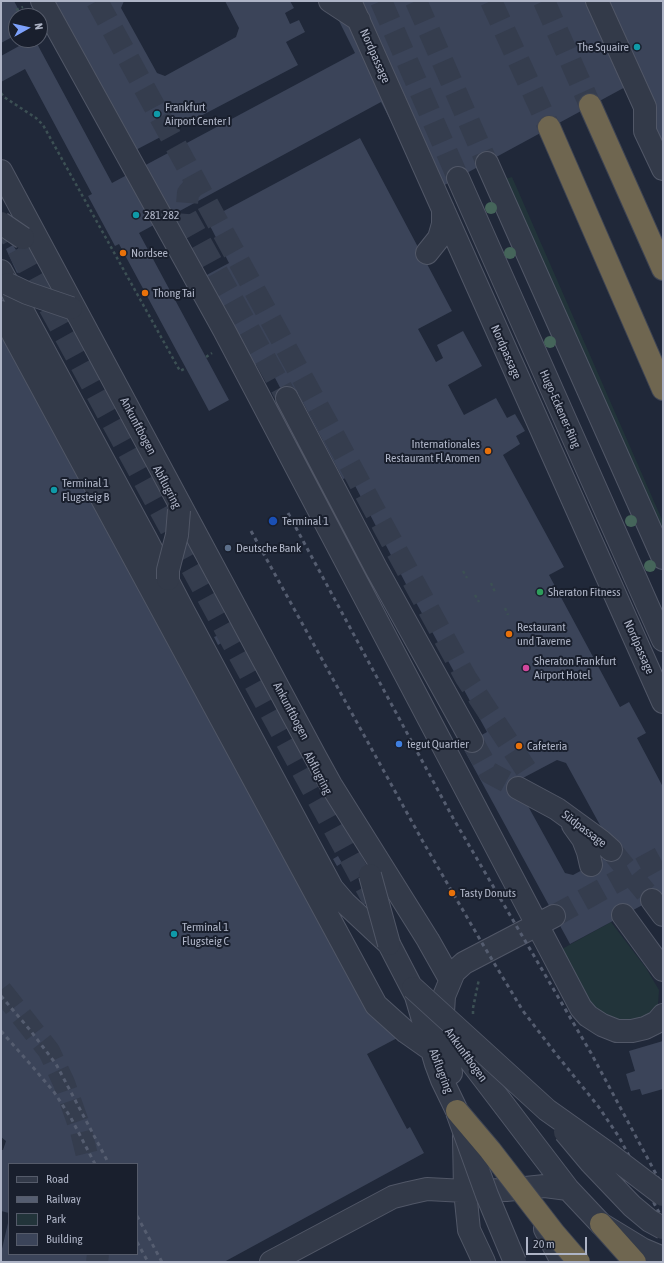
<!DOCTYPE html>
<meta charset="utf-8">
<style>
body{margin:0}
#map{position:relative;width:664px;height:1263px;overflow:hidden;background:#202839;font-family:"Asap Condensed",sans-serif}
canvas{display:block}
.frame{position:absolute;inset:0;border:2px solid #aeb4c6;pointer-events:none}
.legend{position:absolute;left:8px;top:1163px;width:130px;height:92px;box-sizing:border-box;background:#191f2d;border:1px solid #555b6a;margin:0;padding:5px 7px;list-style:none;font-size:12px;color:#aeb4c6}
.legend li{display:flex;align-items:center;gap:8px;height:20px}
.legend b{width:20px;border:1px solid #555b6a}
.north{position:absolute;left:8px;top:8px;width:40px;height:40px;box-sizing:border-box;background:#191f2d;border:1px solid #555b6a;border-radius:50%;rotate:82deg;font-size:11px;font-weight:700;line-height:16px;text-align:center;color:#aeb4c6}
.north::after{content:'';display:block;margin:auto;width:14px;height:18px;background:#7da1fb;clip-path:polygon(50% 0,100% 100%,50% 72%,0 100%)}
.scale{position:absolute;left:526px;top:1237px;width:61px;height:18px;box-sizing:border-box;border:2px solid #aeb4c6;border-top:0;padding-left:5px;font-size:12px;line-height:14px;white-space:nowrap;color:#aeb4c6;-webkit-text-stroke:3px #191f2d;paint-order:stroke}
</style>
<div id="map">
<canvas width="664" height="1263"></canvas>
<div class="frame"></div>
<ul class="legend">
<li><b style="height:5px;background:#333a49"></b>Road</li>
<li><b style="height:5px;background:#555d70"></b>Railway</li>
<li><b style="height:11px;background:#22343a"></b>Park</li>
<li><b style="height:11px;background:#3b4459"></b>Building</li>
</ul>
<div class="north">N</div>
<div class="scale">20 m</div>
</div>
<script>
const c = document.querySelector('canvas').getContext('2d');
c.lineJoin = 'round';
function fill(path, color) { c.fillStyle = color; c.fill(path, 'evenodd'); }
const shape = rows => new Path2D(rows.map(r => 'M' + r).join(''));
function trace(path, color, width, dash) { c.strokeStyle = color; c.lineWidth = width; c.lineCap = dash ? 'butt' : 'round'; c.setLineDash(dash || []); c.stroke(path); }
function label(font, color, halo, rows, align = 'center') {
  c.font = font + ' "Asap Condensed",sans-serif'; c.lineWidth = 4; c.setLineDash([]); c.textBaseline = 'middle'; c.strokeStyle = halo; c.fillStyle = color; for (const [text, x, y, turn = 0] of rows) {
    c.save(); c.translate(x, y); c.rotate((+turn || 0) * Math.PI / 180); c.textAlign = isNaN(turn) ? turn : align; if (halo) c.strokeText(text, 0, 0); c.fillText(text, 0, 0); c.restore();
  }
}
fill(shape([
 [512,177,663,522,663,538,505,179],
 [611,922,646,968,659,990,658,1004,648,1014,634,1021,621,1021,606,1017,592,1006,562,949]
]), '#22343a');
fill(shape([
 [1,1,14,1,22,16,16,16,16,35,1,43],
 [51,1,124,1,121,8,157,73,165,76,236,37,239,28,225,1,290,1,294,8,285,13,290,24,299,20,305,32,286,42,298,65,130,153],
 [329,1,663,1,663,156,629,85,428,194,381,102,139,233,229,400,209,411,119,244,115,246,88,196,92,194,25,69,1,82,1,56,30,40,35,40,112,183,355,53],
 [360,138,452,311,418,329,436,362,443,358,437,345,463,331,482,366,448,385,464,415,496,398,507,418,515,414,525,431,516,436,520,444,503,455,564,567,549,575,620,707,629,702,646,733,637,738,663,787,663,894,570,944,462,746,487,732,407,586,350,476,343,479,298,393,286,399,274,376,276,375,272,368,270,369,265,360,252,367,203,277,229,263,207,220],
 [557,760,566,763,612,847,610,855,573,875,565,873,518,788,521,779],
 [13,245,16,250,19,248,28,267,17,273,6,249],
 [1,293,401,1036,367,1054,407,1129,410,1127,424,1153,224,1262,1,1262,1,1253,8,1223,9,1254,137,1254,137,1164,9,1164,9,1213,1,1211,1,1150,3,1150,6,1141,1,1137],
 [219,635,223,642,218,645,214,637],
 [338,856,342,863,337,866,333,859],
 [663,1041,663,1089,642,1095,640,1089,631,1091,626,1074,635,1071,629,1051]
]), '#3b4459');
trace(shape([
 [97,1,466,678,529,774],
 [381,1,458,178],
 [416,1,487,163],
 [196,184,188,193,186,216,287,398],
 [2,220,373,900],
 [472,741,490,773,518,788],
 [611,850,652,900],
 [554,916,663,856],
 [1,990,49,1051,64,1083,81,1131,89,1164],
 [97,1262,98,1254]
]), '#353d4e', 22, [22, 11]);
trace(shape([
 [491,1,549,127],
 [544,1,590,105]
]), '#353d4e', 22, [22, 11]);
const minor = shape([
 [42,1,224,330,581,1008,588,1016,602,1025,617,1031,632,1031,645,1028,657,1022,663,1015],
 [330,1,359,20],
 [350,1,663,702],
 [597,1,645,107,645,131,663,169],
 [487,163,663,558],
 [1,171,316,758,331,785,428,940,450,979],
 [458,178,663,640],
 [427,253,439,238,443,224,443,209],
 [1,271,146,539,184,612,332,888,345,903,389,944,416,996,436,1064,442,1080,457,1111],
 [1,312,376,1005,406,1032,433,1051],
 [287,398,376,568,472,741],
 [518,788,557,809,601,841,611,850],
 [573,825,583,839,588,852,591,865],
 [652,900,663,915],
 [623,915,663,970],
 [446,1029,568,1189,601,1224,642,1249,663,1258],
 [451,1073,447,1050,443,1012,444,996,454,972,464,963,554,916],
 [464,1137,465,1191,469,1230,484,1262],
 [545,1229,562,1262],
 [271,1262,393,1197,409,1193,427,1189,465,1191,506,1190,545,1186,568,1189]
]);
const highway = shape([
 [590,105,663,269],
 [549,127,663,389],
 [601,1224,635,1262]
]);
trace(minor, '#515767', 24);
trace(highway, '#3e4453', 24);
trace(shape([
 [16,10,23,7],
 [1,93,4,97,36,118,43,125,180,371,186,368],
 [206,357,212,353],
 [463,571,467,578],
 [491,583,495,592],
 [475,595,479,602],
 [505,608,508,615],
 [473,1014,473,1008,479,979]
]), '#3c5054', 2.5, [3, 3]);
trace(minor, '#333a49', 22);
trace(highway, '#6f6650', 22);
trace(shape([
 [288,513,453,818,591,1053,663,1187],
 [251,531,422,840,482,943,523,1011,556,1054,598,1106,619,1137,663,1220],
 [1,996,30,1030,56,1064,109,1164],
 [1,1031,31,1065,54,1092,71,1118,95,1164],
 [137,1216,162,1262],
 [137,1242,148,1262]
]), '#555d70', 3, [4, 4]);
const minorBridge = shape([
 [1,223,23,238],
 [8,284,27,293,71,308],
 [168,579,168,570,177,535,179,510],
 [370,875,389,944],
 [413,988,547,1110,609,1154,663,1195],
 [457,1112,487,1195,515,1262],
 [565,1132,591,1163,632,1206,650,1221,663,1228]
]);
const highwayBridge = shape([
 [457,1111,490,1150,554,1233,579,1262]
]);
trace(minorBridge, '#515767', 24, []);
trace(highwayBridge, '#3e4453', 24, []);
trace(minorBridge, '#333a49', 22);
trace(highwayBridge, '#6f6650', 22);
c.fillStyle = '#45655a';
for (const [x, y] of [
 [491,208],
 [510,253],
 [550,342],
 [631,521],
 [650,566]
]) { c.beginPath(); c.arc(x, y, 6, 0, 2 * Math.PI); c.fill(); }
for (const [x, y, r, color] of [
 [637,47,4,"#0f9aa8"],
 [157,114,4,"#0f9aa8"],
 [136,215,4,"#0f9aa8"],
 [123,253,4,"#e8710a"],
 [145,293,4,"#e8710a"],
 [488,451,4,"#e8710a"],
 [54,490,4,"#0f9aa8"],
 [273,521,5,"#1a4fb4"],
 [228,548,4,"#5c6f8a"],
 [540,592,4,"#2e9e5b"],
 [509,634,4,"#e8710a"],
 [526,668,4,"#d1479c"],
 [399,744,4,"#3f7fe0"],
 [519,746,4,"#e8710a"],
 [452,893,4,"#e8710a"],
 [174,934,4,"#0f9aa8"]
]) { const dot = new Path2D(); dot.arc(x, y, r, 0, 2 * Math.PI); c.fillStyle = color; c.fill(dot); trace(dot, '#191f2d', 1.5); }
label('12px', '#aeb4c6', '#191f2d', [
 ["The Squaire",629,47,"right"],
 ["Frankfurt",165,107],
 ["Airport Center I",165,121],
 ["281 282",144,215],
 ["Nordsee",131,253],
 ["Thong Tai",153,293],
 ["Internationales",480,444,"right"],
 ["Restaurant Fl Aromen",480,458,"right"],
 ["Terminal 1",62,483],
 ["Flugsteig B",62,497],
 ["Terminal 1",282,521],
 ["Deutsche Bank",236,548],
 ["Sheraton Fitness",548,592],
 ["Restaurant",517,627],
 ["und Taverne",517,641],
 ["Sheraton Frankfurt",534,661],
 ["Airport Hotel",534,675],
 ["tegut Quartier",407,744],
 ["Cafeteria",527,746],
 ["Tasty Donuts",460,893],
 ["Terminal 1",182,927],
 ["Flugsteig C",182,941]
], 'left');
label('12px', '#aeb4c6', '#191f2d', [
 ["Nordpassage",375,56,66],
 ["Nordpassage",506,352,66],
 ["Hugo-Eckener-Ring",560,409,66],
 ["Ankunftbogen",138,426,62],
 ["Abflugring",167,487,62],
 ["Nordpassage",639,647,66],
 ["Ankunftbogen",291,711,62],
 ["Abflugring",318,773,62],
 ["Südpassage",584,829,37],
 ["Ankunftbogen",466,1055,54],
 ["Abflugring",441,1071,69]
]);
</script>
